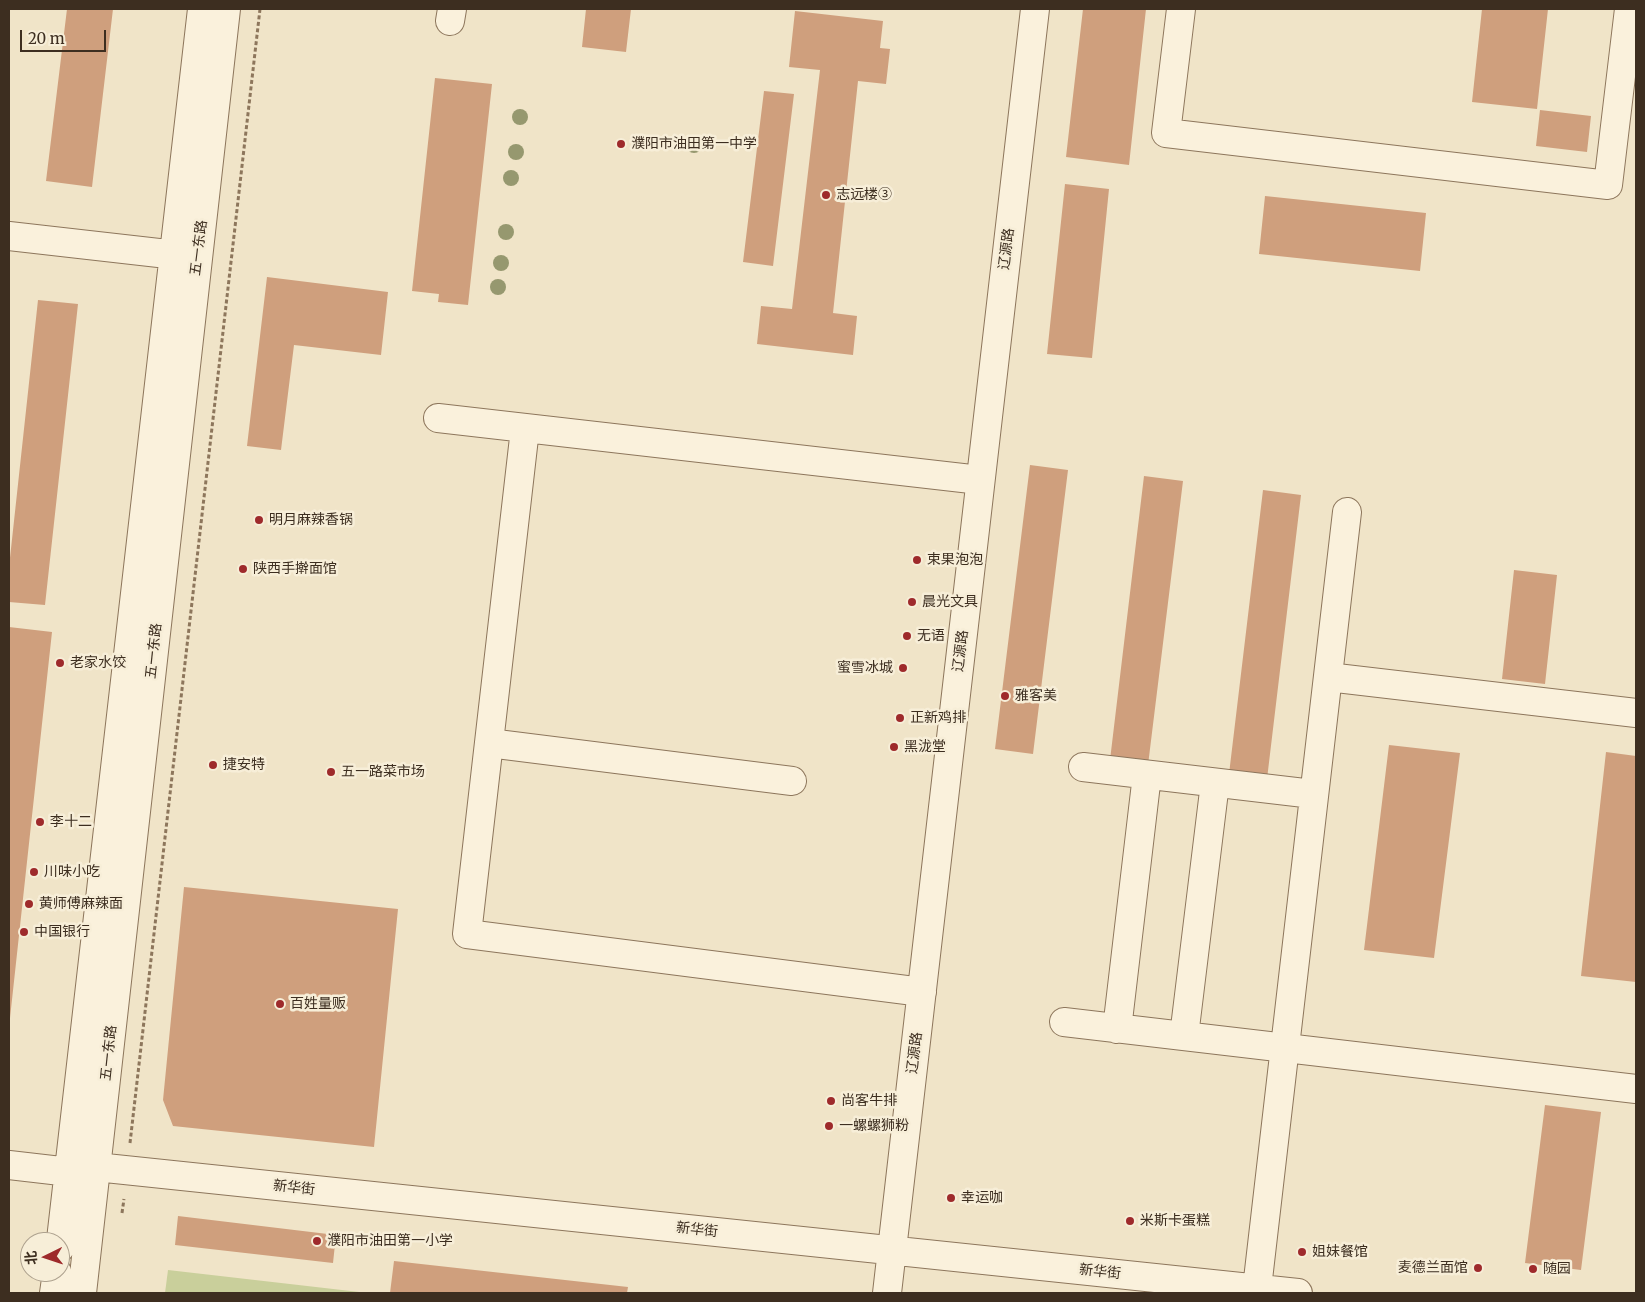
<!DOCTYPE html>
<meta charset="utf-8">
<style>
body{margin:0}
#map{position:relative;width:1645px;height:1302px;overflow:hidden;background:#f0e4c8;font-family:Merriweather,"Noto Sans SC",serif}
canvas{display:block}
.frame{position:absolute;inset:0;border:10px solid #3d2e20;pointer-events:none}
.north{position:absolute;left:20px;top:1232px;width:50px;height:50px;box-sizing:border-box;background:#f7eed8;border:1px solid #ada18e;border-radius:50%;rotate:266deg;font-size:14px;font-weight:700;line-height:20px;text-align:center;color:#3d2e20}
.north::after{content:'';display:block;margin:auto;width:18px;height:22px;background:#9e2a2b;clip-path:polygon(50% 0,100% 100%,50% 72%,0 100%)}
.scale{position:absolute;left:20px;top:30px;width:86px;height:22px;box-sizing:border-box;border:2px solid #3d2e20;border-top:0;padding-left:6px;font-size:15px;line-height:18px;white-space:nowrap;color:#3d2e20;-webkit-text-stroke:4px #f7eed8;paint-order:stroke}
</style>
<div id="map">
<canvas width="1645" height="1302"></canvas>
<div class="frame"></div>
<div class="north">北</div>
<div class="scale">20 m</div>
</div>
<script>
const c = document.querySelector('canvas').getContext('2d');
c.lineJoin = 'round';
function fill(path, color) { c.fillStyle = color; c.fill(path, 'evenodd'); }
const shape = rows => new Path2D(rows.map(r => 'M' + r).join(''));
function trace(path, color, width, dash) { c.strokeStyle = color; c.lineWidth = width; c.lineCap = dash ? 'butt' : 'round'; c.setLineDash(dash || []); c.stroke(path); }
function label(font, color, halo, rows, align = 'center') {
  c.font = font + ' Merriweather,"Noto Sans SC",serif'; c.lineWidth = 5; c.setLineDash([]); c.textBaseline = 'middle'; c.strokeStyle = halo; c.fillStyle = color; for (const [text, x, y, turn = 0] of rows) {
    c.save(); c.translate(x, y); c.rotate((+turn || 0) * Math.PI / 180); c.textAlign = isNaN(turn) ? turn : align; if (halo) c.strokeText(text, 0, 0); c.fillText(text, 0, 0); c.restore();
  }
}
fill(shape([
 [168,1270,368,1293,165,1293]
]), '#c9cf9b');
fill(shape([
 [67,9,113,9,92,187,46,181],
 [586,9,631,9,626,52,582,47],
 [1083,9,1146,9,1129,165,1066,157],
 [1482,9,1548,9,1537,109,1472,102],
 [795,11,883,21,880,48,890,49,886,84,858,81,833,313,857,316,853,355,757,344,761,306,792,309,820,70,789,67],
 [435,78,492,84,468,305,438,302,439,294,412,291],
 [764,91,794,94,773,266,743,262],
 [1540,110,1591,116,1587,152,1536,146],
 [1065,184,1109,189,1092,358,1047,354],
 [1265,196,1426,213,1420,271,1259,254],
 [267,277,388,292,381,355,294,345,281,450,247,446],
 [38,300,78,304,45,605,9,602,9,567],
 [1030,465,1068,470,1033,754,995,749],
 [1144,476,1183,481,1148,765,1110,760],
 [1263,490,1301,495,1267,779,1229,774],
 [1514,570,1557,575,1545,684,1502,679],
 [9,627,52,632,10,1018,9,1018],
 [1389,745,1460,753,1434,958,1364,950],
 [1606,752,1636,756,1636,982,1581,976],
 [184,887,398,909,374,1147,173,1126,163,1100],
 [1545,1105,1601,1112,1581,1270,1525,1263],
 [178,1216,336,1235,333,1263,175,1245],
 [394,1261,628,1287,627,1293,390,1293]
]), '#cf9f7d');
const minor = shape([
 [1181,9,1166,133,1608,185,1629,9],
 [450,21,452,9],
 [9,236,194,257],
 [438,418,980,480],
 [525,429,467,934,922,992],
 [1328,677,1636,713],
 [489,743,792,781],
 [1083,767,1313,794],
 [1064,1022,1636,1089],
 [1117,1029,1147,775],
 [1184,1036,1215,783],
 [9,1165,87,1174],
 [96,1167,1298,1293],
 [60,1248,202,9],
 [1257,1288,1347,512],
 [54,1293,57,1272],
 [82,1293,226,9],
 [887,1293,1035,9]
]);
trace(minor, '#8d765c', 30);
trace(shape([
 [130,1143,260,9],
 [122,1213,124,1199]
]), '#8d765c', 3, [4, 2.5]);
trace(minor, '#faf1dc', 28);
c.fillStyle = '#96986f';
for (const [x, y] of [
 [520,117],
 [694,145],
 [516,152],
 [511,178],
 [506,232],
 [501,263],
 [498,287]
]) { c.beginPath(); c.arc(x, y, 8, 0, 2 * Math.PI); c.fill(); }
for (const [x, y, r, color] of [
 [621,144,5,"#9e2a2b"],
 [826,195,5,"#9e2a2b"],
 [259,520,5,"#9e2a2b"],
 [917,560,5,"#9e2a2b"],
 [243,569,5,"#9e2a2b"],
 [912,602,5,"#9e2a2b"],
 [907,636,5,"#9e2a2b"],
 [60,663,5,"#9e2a2b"],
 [903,668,5,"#9e2a2b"],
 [1005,696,5,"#9e2a2b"],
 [900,718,5,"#9e2a2b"],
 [894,747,5,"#9e2a2b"],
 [213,765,5,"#9e2a2b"],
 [331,772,5,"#9e2a2b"],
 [40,822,5,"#9e2a2b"],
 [34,872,5,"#9e2a2b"],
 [29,904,5,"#9e2a2b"],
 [24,932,5,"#9e2a2b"],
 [280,1004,5,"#9e2a2b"],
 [831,1101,5,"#9e2a2b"],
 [829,1126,5,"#9e2a2b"],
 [951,1198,5,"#9e2a2b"],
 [1130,1221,5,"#9e2a2b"],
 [317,1241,5,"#9e2a2b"],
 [1302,1252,5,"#9e2a2b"],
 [1478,1268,5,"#9e2a2b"],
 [1533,1269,5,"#9e2a2b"]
]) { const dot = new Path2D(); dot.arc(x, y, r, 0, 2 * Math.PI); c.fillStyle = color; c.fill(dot); trace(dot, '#f7eed8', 2); }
label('14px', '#3d2e20', '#f7eed8', [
 ["濮阳市油田第一中学",631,144],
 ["志远楼③",836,195],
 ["明月麻辣香锅",269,520],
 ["束果泡泡",927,560],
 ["陕西手擀面馆",253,569],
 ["晨光文具",922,602],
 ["无语",917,636],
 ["老家水饺",70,663],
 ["蜜雪冰城",893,668,"right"],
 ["雅客美",1015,696],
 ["正新鸡排",910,718],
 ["黑泷堂",904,747],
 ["捷安特",223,765],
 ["五一路菜市场",341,772],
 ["李十二",50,822],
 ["川味小吃",44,872],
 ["黄师傅麻辣面",39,904],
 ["中国银行",34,932],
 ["百姓量贩",290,1004],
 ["尚客牛排",841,1101],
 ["一螺螺狮粉",839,1126],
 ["幸运咖",961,1198],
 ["米斯卡蛋糕",1140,1221],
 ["濮阳市油田第一小学",327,1241],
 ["姐妹餐馆",1312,1252],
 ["麦德兰面馆",1468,1268,"right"],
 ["随园",1543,1269]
], 'left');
label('14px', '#3d2e20', '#f7eed8', [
 ["五一东路",199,248,-83],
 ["辽源路",1007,249,-83],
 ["五一东路",154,651,-84],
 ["辽源路",961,651,-83],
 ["五一东路",109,1053,-84],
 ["辽源路",915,1053,-83],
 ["新华街",294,1188,6],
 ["新华街",697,1230,6],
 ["新华街",1100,1272,6]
]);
</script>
